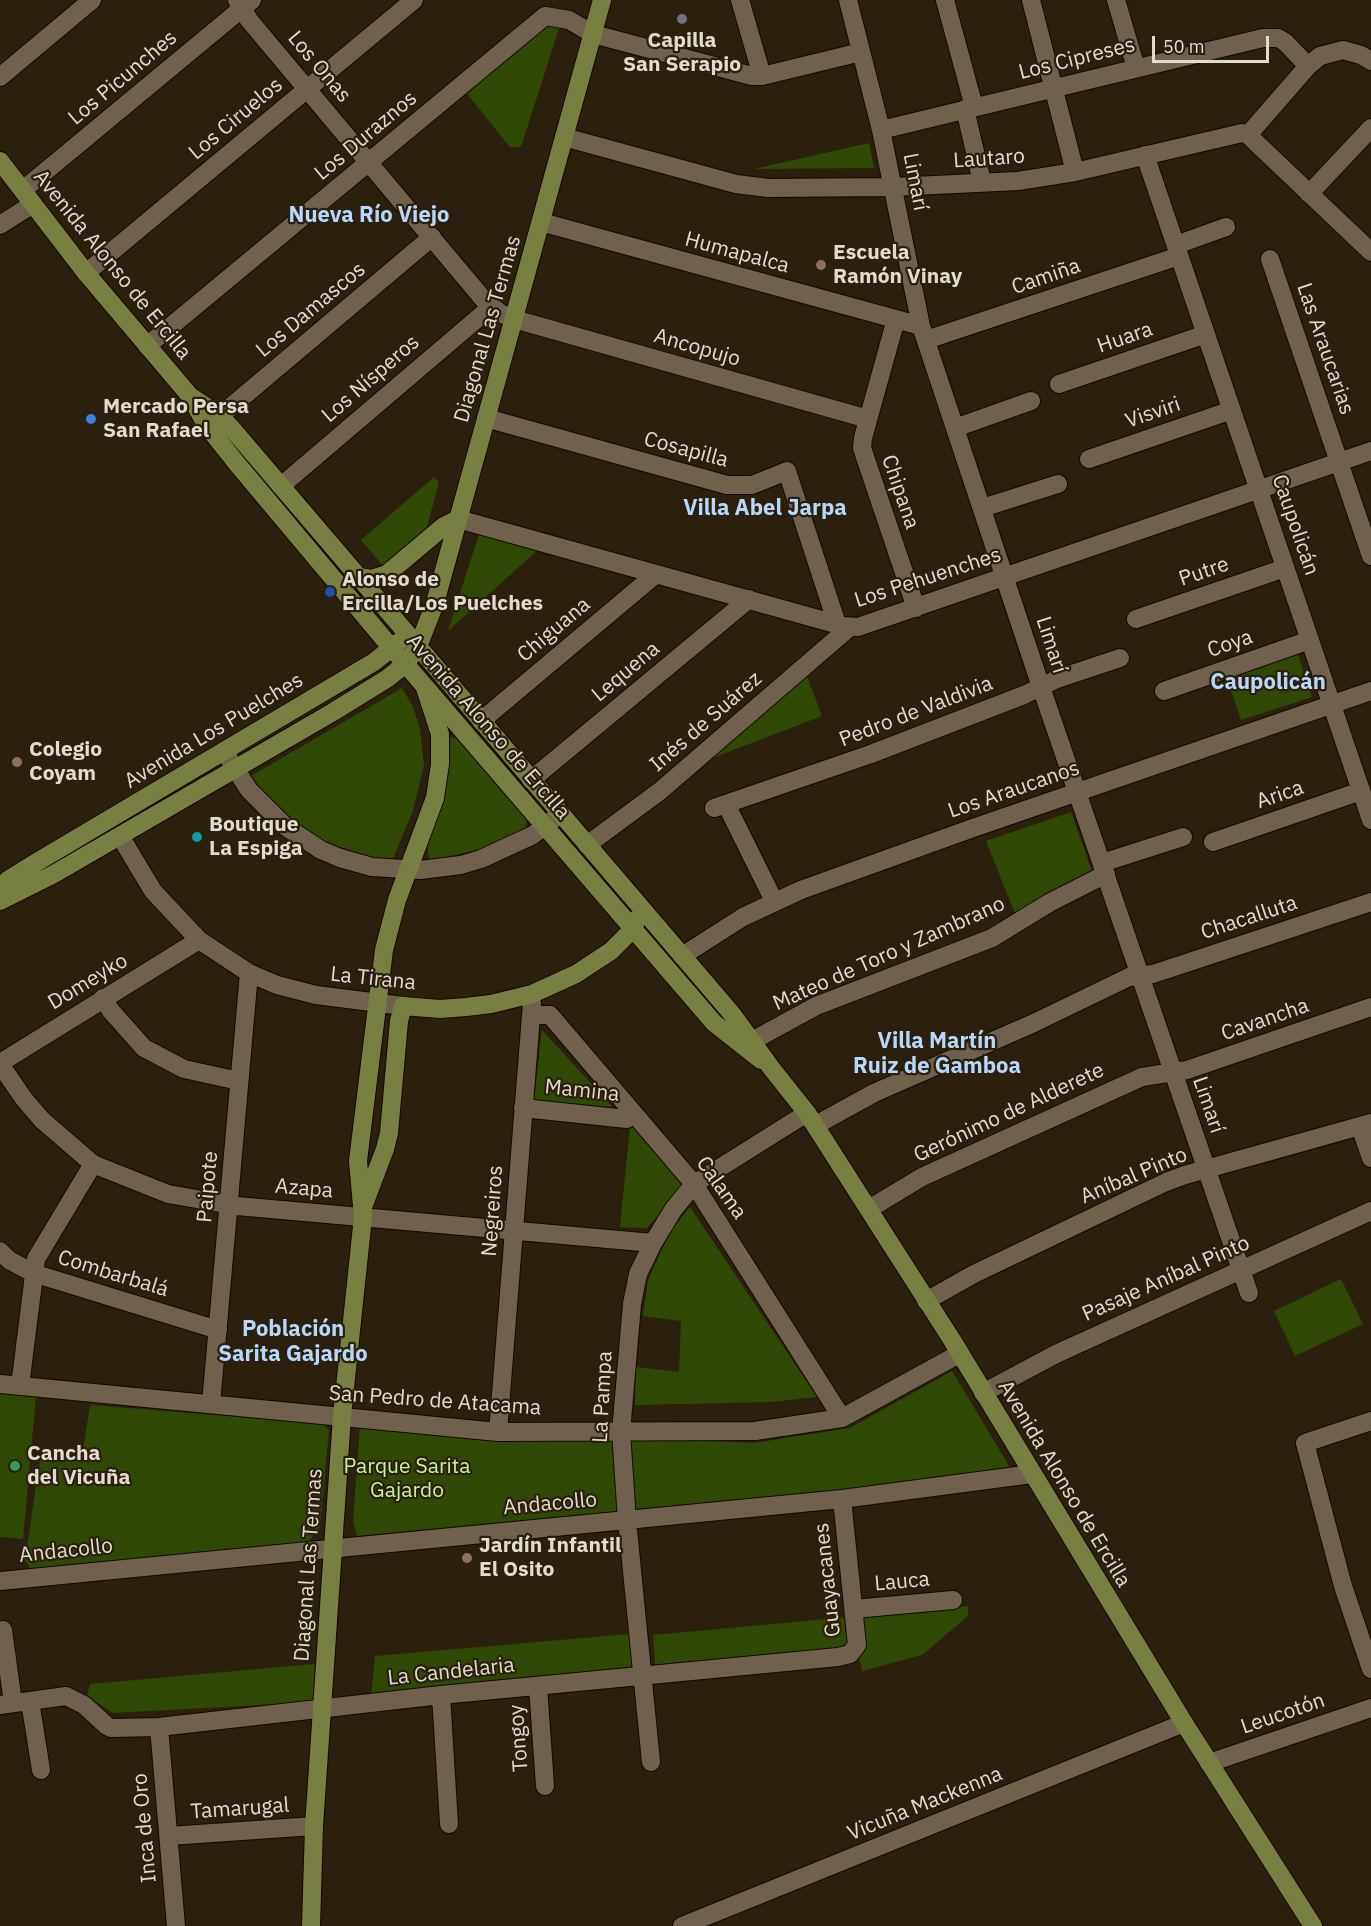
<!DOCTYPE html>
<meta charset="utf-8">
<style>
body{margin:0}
#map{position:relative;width:1371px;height:1926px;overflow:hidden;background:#2b200e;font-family:"IBM Plex Sans",sans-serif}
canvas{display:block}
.scale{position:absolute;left:1152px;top:36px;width:117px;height:27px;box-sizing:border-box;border:3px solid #e2dbd0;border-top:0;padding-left:8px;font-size:18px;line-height:21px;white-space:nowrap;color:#e2dbd0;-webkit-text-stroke:4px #2b200e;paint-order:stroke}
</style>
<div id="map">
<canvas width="1371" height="1926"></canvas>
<div class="scale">50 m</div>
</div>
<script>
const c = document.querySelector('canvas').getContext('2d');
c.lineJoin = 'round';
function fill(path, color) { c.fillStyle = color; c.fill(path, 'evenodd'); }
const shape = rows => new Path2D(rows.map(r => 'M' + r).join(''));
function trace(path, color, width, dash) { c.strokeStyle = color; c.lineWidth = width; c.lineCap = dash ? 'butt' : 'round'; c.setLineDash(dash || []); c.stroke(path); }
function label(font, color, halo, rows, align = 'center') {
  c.font = font + ' "IBM Plex Sans",sans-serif'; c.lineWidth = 4.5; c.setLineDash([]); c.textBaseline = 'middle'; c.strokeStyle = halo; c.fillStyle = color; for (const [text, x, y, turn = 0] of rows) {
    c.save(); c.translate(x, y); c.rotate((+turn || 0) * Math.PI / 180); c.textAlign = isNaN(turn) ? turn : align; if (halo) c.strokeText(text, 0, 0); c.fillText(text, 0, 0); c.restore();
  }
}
fill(shape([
 [547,21,560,25,521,147,510,147,464,90],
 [869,143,874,168,754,169],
 [434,477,439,482,427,527,383,566,361,540],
 [480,531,542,546,448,631],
 [1296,649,1312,697,1241,720,1225,673],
 [806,674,822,716,710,759],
 [402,688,413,707,420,729,424,765,413,811,393,858,385,860,371,858,326,842,301,827,262,791,251,776],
 [447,737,457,738,526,817,526,827,488,847,429,861,428,841,441,806,448,775],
 [1071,812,1093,874,1016,916,986,841],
 [542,1030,619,1114,534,1100],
 [630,1126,636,1127,683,1187,647,1228,620,1227],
 [690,1207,817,1397,771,1402,635,1405,636,1367,679,1372,681,1321,643,1316,648,1280,661,1252,672,1229],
 [1341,1279,1363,1324,1295,1356,1274,1311],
 [952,1371,1011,1469,816,1493,357,1536,353,1521,360,1426,754,1443,850,1428],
 [0,1392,36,1396,23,1539,0,1537],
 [90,1405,321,1423,329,1430,320,1527,309,1541,32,1572,25,1560,41,1452,82,1457],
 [968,1606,968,1616,922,1655,862,1671,859,1658,656,1677,653,1635],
 [630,1634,633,1671,371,1696,375,1656],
 [315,1664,313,1702,113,1713,87,1696,90,1684]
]), '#2f4904');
const minor = shape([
 [237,0,249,20,484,300,500,313,514,319,868,419],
 [740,0,762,76],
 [848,0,881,130,921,326,1041,687,1249,1293],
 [945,0,974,107],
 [1031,0,1075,172],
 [1116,0,1136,68],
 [0,77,92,0],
 [965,109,982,182],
 [881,130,1263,38,1278,38,1285,42,1308,66],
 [1248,135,1308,66,1320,56,1343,50,1361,55,1371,61],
 [564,137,736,184,768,188,893,187,1018,181,1075,172,1242,133,1248,135,1371,252],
 [1145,155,1371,820],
 [23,190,252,0],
 [1309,194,1371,128],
 [541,222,921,326],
 [0,225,33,204],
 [1176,245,1226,227],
 [1270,259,1371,556],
 [86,273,414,0],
 [896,319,863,438,862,448,916,608],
 [926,340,1179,256],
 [147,346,545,16,569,20,593,34,752,76,762,76,861,52],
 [1059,384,1206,334],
 [220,416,432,237],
 [486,418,727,485,752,485,787,471,837,624],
 [955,428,1031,401],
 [1089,459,1232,410],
 [281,486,491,307],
 [982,508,1058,484],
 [458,519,843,626,858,627,1371,451],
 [1136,619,1285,568],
 [1164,691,1310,640],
 [481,721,656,574],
 [224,751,249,790,286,827,321,850,340,858,372,867,420,870,461,865,481,859,533,835,560,814],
 [531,780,749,599],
 [726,804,774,901],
 [714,808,871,754,1024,695,1057,679,1120,658],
 [120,836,153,891,199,940,249,973,277,985,316,995,403,1006],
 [1213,842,1361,791],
 [587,845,660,791,850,627],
 [1102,863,1183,837],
 [682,956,743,917,801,890,973,828,1371,691],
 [103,998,111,1011,144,1048,184,1069,239,1081],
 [531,1015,550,1015,694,1184,842,1418],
 [752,1041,816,1006,992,938,1049,903,1106,874],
 [0,1063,199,940],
 [0,1064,24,1099,42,1120,93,1164,168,1194,237,1206,653,1243],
 [523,1108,627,1119,634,1114],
 [816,1125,874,1093,1034,1023,1129,977,1153,974,1371,902],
 [1360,1126,1371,1158],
 [869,1209,922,1177,1142,1077,1187,1070,1371,1007],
 [0,1251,9,1260,33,1273,218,1330],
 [926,1301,974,1274,1166,1182,1185,1175,1371,1123],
 [0,1384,498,1432,755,1431,842,1418,959,1354],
 [20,1386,36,1259,93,1164],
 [983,1393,1056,1354,1371,1211],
 [211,1404,249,973],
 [1371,1421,1305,1443,1343,1586,1371,1669],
 [498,1432,532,1003],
 [0,1581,842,1499,1032,1474],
 [854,1609,953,1600],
 [3,1630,13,1703],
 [538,1686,545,1786],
 [441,1695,449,1824],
 [30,1701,41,1770],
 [0,1705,66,1696,84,1705,107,1726,111,1728,159,1727,441,1695,838,1657,850,1654,857,1645,842,1499],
 [159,1727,176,1926],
 [651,1762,627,1520,621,1432,632,1304,638,1274,653,1243,673,1210,694,1184,807,1113],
 [1209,1763,1371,1708],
 [169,1836,314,1826],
 [682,1926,1184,1723]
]);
const major = shape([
 [0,161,86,273,190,396,207,426,238,465,384,639,714,1023,761,1060],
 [190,396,220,416,234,431,732,1014,772,1069,807,1113,952,1340,1184,1723,1313,1926],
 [359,577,371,579,387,574,444,526,458,519],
 [0,888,8,880,37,862,374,662,399,642],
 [0,901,54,874,333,712,388,678,405,664,418,647,435,603,602,0],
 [363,1207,385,1149,389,1133,399,1021,403,1006,440,1009,466,1007,491,1004,532,994,576,974,611,951,633,929,637,919],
 [311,1926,314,1826,342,1416,363,1217,358,1161,384,950,397,900,435,798,440,764,440,734,425,688]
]);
trace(minor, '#130900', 20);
trace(major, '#130900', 20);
trace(minor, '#6f614e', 18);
trace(major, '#778041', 18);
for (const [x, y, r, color] of [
 [682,19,6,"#6b7280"],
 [821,265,6,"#8d6e63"],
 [91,419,6,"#3f7fe0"],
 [330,592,6,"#1a4fb4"],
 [17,762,6,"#8d6e63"],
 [197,837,6,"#0f9aa8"],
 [15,1466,6,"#2e9e5b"],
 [467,1558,6,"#8d6e63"]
]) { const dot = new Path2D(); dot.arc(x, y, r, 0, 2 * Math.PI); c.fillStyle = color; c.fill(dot); trace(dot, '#2b200e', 2); }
label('bold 21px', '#e2dbd0', '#2b200e', [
 ["Capilla",682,41,"center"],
 ["San Serapio",682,65,"center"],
 ["Escuela",833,253],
 ["Ramón Vinay",833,277],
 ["Mercado Persa",103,407],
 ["San Rafael",103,431],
 ["Alonso de",342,580],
 ["Ercilla/Los Puelches",342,604],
 ["Colegio",29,750],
 ["Coyam",29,774],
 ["Boutique",209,825],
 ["La Espiga",209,849],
 ["Cancha",27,1454],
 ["del Vicuña",27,1478],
 ["Jardín Infantil",479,1546],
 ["El Osito",479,1570]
], 'left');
label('21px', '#e2dbd0', '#2b200e', [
 ["Los Cipreses",1077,59,-14],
 ["Los Onas",319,67,50],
 ["Los Picunches",123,78,-40],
 ["Los Ciruelos",236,119,-40],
 ["Los Duraznos",366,136,-40],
 ["Lautaro",989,159,-4],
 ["Limarí",915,182,79],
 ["Humapalca",737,253,15],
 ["Avenida Alonso de Ercilla",112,265,51],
 ["Camiña",1046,277,-19],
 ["Los Damascos",311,310,-40],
 ["Diagonal Las Termas",488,329,-74],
 ["Huara",1125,338,-19],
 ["Ancopujo",697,348,16],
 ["Las Araucarias",1325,349,71],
 ["Los Nísperos",371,379,-41],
 ["Visviri",1153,413,-19],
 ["Cosapilla",686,450,15],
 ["Chipana",900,492,71],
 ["Caupolicán",1295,525,71],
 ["Putre",1204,572,-19],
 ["Los Pehuenches",928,578,-18],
 ["Chiguana",554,630,-40],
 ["Coya",1230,644,-19],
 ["Limarí",1051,645,72],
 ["Lequena",626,672,-40],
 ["Pedro de Valdivia",916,712,-21],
 ["Inés de Suárez",706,722,-41],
 ["Avenida Alonso de Ercilla",488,727,49],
 ["Avenida Los Puelches",214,731,-31],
 ["Los Araucanos",1014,790,-19],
 ["Arica",1280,795,-19],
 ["Chacalluta",1249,918,-18],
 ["Mateo de Toro y Zambrano",889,954,-24],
 ["La Tirana",373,979,6],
 ["Domeyko",88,982,-31],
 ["Cavancha",1265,1020,-19],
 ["Mamina",582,1091,6],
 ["Limarí",1208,1105,71],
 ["Gerónimo de Alderete",1009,1113,-25],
 ["Aníbal Pinto",1134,1176,-23],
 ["Paipote",208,1187,-85],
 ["Calama",721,1188,55],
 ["Azapa",304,1189,5],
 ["Negreiros",493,1211,-86],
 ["Combarbalá",113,1274,17],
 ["Pasaje Aníbal Pinto",1166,1279,-24],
 ["La Pampa",603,1397,-87],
 ["San Pedro de Atacama",435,1401,4],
 ["Avenida Alonso de Ercilla",1064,1484,59],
 ["Andacollo",550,1504,-5],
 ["Andacollo",66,1551,-6],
 ["Diagonal Las Termas",309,1565,-86],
 ["Guayacanes",828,1580,-96],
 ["Lauca",902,1582,-5],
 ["La Candelaria",451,1672,-6],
 ["Leucotón",1283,1714,-19],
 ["Tongoy",519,1738,-94],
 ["Vicuña Mackenna",925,1804,-22],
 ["Tamarugal",240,1809,-4],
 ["Inca de Oro",145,1828,-95]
]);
label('21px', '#c7f499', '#2b200e', [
 ["Parque Sarita",407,1467],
 ["Gajardo",407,1491]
]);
label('bold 22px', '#b8d8fb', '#2b200e', [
 ["Nueva Río Viejo",369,216],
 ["Villa Abel Jarpa",765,509],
 ["Caupolicán",1268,683],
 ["Villa Martín",937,1042],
 ["Ruiz de Gamboa",937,1067],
 ["Población",293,1330],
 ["Sarita Gajardo",293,1355]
]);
</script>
